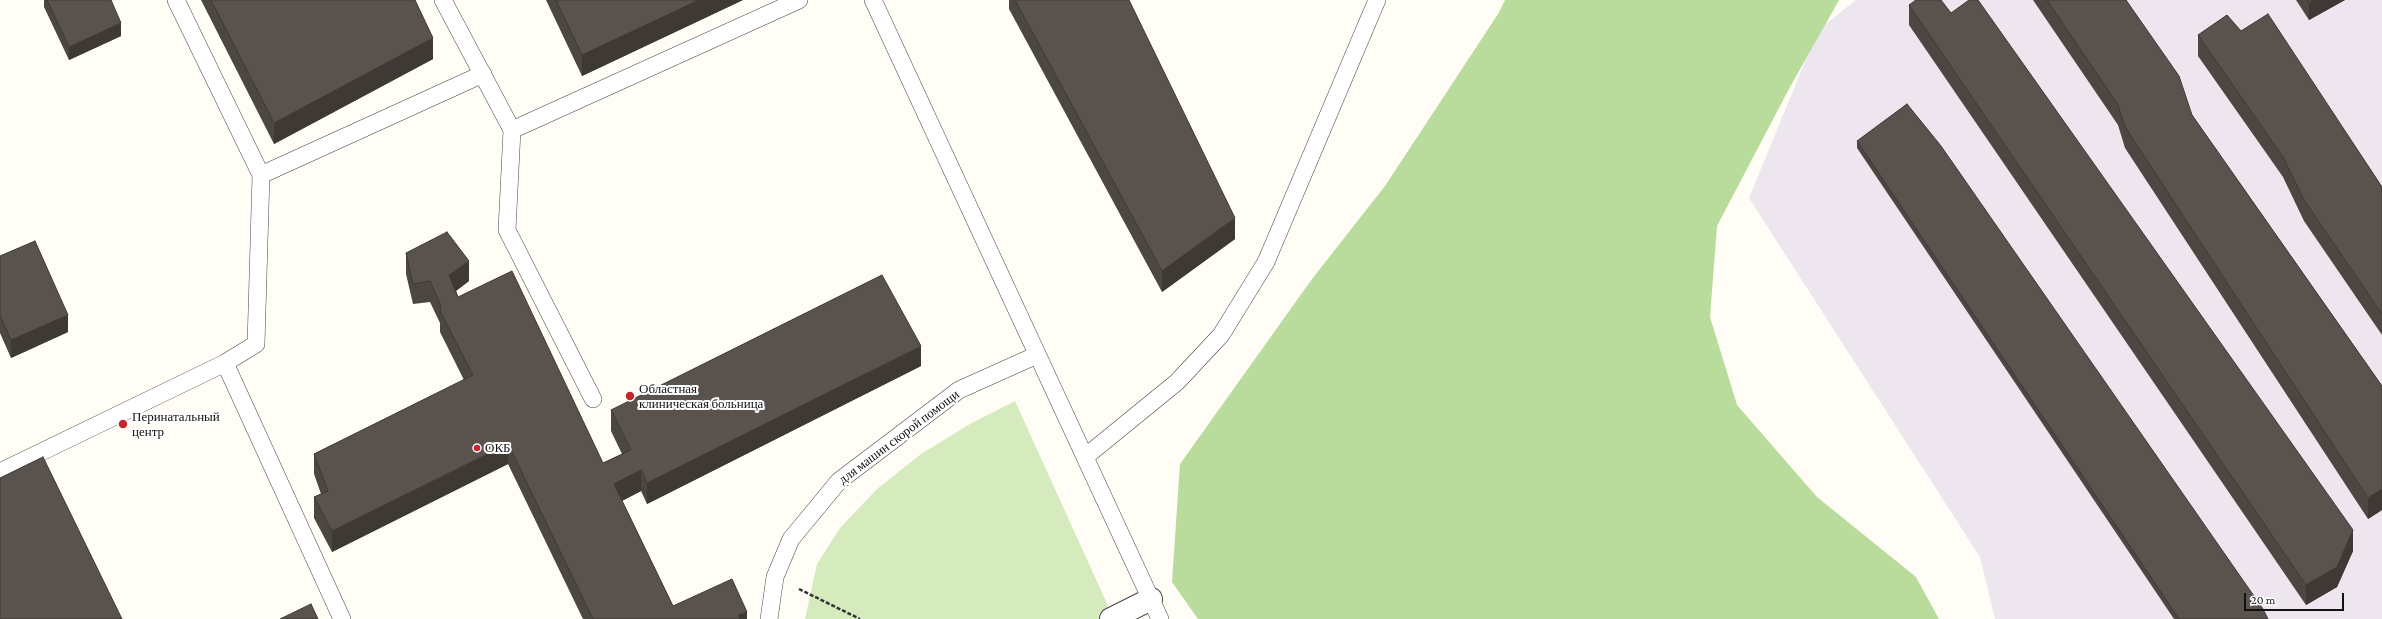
<!DOCTYPE html>
<meta charset="utf-8">
<style>
body{margin:0}
#map{position:relative;width:2382px;height:619px;overflow:hidden;background:#fffdf5;font-family:"Crimson Pro",serif}
canvas{display:block}
.scale{position:absolute;left:2244px;top:593px;width:100px;height:18px;box-sizing:border-box;border:2px solid #111;border-top:0;padding-left:5px;font-size:12px;line-height:14px;white-space:nowrap;color:#111;-webkit-text-stroke:3px #fff;paint-order:stroke}
</style>
<div id="map">
<canvas width="2382" height="619"></canvas>
<div class="scale">20 m</div>
</div>
<script>
const c = document.querySelector('canvas').getContext('2d');
c.lineJoin = 'round';
function fill(path, color) { c.fillStyle = color; c.fill(path, 'evenodd'); }
const shape = rows => new Path2D(rows.map(r => 'M' + r).join(''));
function trace(path, color, width, dash) { c.strokeStyle = color; c.lineWidth = width; c.lineCap = dash ? 'butt' : 'round'; c.setLineDash(dash || []); c.stroke(path); }
function label(font, color, halo, rows, align = 'center') {
  c.font = font + ' "Crimson Pro",serif'; c.lineWidth = 4; c.setLineDash([]); c.textBaseline = 'middle'; c.strokeStyle = halo; c.fillStyle = color; for (const [text, x, y, turn = 0] of rows) {
    c.save(); c.translate(x, y); c.rotate((+turn || 0) * Math.PI / 180); c.textAlign = isNaN(turn) ? turn : align; if (halo) c.strokeText(text, 0, 0); c.fillText(text, 0, 0); c.restore();
  }
}
fill(shape([
 [1856,0,2382,0,2382,619,1995,619,1980,557,1749,198,1818,30]
]), '#eee6ef');
fill(shape([
 [1015,401,1114,619,805,619,817,564,840,528,877,489,921,454,970,424]
]), '#d5ebbd');
fill(shape([
 [1505,0,1839,0,1790,87,1717,226,1710,317,1737,405,1817,497,1916,577,1939,619,1198,619,1172,582,1180,464,1312,279,1385,186,1498,14]
]), '#b9dc9c');
const service = shape([
 [176,0,261,175,256,344,225,363],
 [443,0,512,130,507,230,593,399],
 [873,0,1160,619],
 [512,130,799,0],
 [261,175,483,74],
 [1085,457,1177,382,1221,335,1266,262,1377,0],
 [0,472,225,363,342,619],
 [769,619,775,577,791,539,839,481,959,390,1037,355]
]);
const pedestrian = shape([
 [1111,619,1151,599]
]);
trace(service, '#444', 18);
trace(pedestrian, '#444', 24);
trace(shape([
 [799,589,860,619]
]), '#333', 2.5, [4, 2]);
trace(service, '#fff', 17);
trace(pedestrian, '#fff', 22);
fill(shape([
 [44,0,111,0,121,36,69,60,44,7],
 [201,0,415,0,433,59,274,144],
 [546,0,743,0,582,76],
 [1009,0,1129,0,1235,239,1162,292,1009,9],
 [2033,0,2126,0,2192,115,2382,386,2382,510,2368,519,2125,148,2118,125],
 [2296,0,2345,0,2309,20],
 [1909,5,1951,13,2353,551,2337,587,2306,605,1909,25],
 [2241,31,2382,187,2382,335,2304,221,2283,177,2198,56,2198,35],
 [1857,141,2268,619,2174,619,1857,148],
 [406,253,469,281,456,291,458,297,603,463,622,454,611,431,611,410,921,366,647,504,641,491,622,501,673,606,747,619,583,619,508,464,332,552,314,518,314,497,321,494,314,474,314,454,464,380,440,332,440,323,430,302,413,304,406,274],
 [0,256,68,332,11,358,0,333]
]), '#4d4742');
fill(shape([
 [699,0,743,0,582,76,582,55],
 [2314,0,2345,0,2309,20,2309,3],
 [121,23,121,36,69,60,69,47],
 [433,38,433,59,274,144,274,123],
 [1235,218,1235,239,1162,292,1162,271],
 [469,261,469,281,449,296,449,275],
 [68,315,68,332,11,358,11,340],
 [921,346,921,366,647,504,647,483],
 [508,444,508,464,332,552,332,531],
 [641,470,641,491,614,505,614,484],
 [2382,489,2382,510,2368,519,2368,498],
 [2353,530,2353,551,2337,587,2306,605,2306,585],
 [747,612,747,619,738,619,738,615]
]), '#3f3936');
const building = shape([
 [47,0,111,0,121,23,69,47,47,0],
 [211,0,415,0,433,38,274,123,211,0],
 [556,0,699,0,582,55,556,0],
 [1015,0,1129,0,1235,218,1162,271,1015,0],
 [1916,0,1941,0,1951,13,1969,0,1978,0,2353,530,2337,567,2306,585,1909,5,1916,0],
 [2047,0,2126,0,2179,76,2192,115,2382,386,2382,489,2368,498,2125,127,2118,105,2047,0],
 [2307,0,2314,0,2309,3,2307,0],
 [2268,14,2382,187,2382,314,2304,200,2283,157,2198,35,2227,15,2241,31,2268,14],
 [1907,104,1941,146,2263,609,2268,619,2179,619,1857,141,1907,104],
 [447,232,469,261,449,275,458,297,512,271,603,463,631,450,611,410,882,275,921,346,647,483,641,470,614,484,673,606,732,579,747,612,738,615,740,619,593,619,508,444,332,531,314,497,328,491,314,454,473,375,440,311,441,306,430,281,413,284,406,253,447,232],
 [35,241,68,315,11,340,0,316,0,256,35,241],
 [43,457,122,619,0,619,0,478,43,457],
 [311,604,318,619,280,619,311,604]
]);
fill(building, '#5a524d');
trace(building, '#3f3936', 1);
for (const [x, y, r, color] of [
 [630,396,5,"#c4262e"],
 [123,424,5,"#c4262e"],
 [477,448,4,"#c4262e"]
]) { const dot = new Path2D(); dot.arc(x, y, r, 0, 2 * Math.PI); c.fillStyle = color; c.fill(dot); trace(dot, '#fff', 1.5); }
label('13px', '#111', '#fff', [
 ["Областная",639,389],
 ["клиническая больница",639,404],
 ["Перинатальный",132,417],
 ["центр",132,432],
 ["ОКБ",485,448]
], 'left');
label('13px', '#111', '#fff', [
 ["для машин скорой помощи",899,437,-37]
]);
</script>
